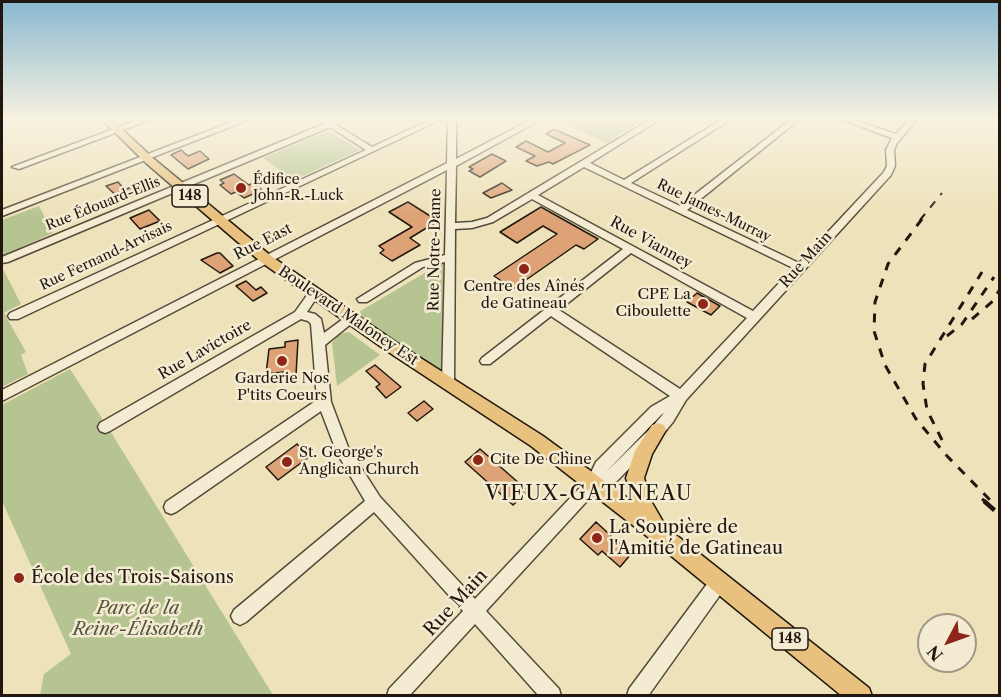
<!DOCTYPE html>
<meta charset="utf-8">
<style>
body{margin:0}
#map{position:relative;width:1001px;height:697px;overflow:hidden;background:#eee2ba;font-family:"Libre Caslon Text",serif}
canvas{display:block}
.frame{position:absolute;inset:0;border:3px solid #21170e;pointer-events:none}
.north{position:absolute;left:917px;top:613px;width:60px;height:60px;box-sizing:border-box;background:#f4ecd2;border:2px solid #a09784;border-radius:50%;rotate:229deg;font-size:16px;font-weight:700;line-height:24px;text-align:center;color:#21170e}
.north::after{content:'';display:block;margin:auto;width:21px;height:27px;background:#8f2418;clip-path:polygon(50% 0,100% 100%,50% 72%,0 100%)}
</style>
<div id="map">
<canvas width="1001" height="697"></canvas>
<div class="frame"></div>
<div class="north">N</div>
</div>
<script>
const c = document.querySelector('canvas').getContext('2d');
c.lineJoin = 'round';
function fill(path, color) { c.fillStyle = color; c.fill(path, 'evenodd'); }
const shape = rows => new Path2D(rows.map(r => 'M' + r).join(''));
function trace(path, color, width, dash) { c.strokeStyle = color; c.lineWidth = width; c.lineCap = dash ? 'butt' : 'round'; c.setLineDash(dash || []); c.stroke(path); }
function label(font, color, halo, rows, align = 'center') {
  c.font = font + ' "Libre Caslon Text",serif'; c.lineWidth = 5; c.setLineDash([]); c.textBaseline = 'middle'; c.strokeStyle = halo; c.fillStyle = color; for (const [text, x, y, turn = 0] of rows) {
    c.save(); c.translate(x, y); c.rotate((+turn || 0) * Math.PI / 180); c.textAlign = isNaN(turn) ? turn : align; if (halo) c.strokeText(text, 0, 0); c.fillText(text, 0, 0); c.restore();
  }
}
fill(shape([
 [554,118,646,118,606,143],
 [328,131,360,150,294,180,263,158],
 [39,206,53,233,2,256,2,220],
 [450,258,448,383,351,319,362,310],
 [2,267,21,304,4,313,26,352,21,355,28,374,2,387],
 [349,332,380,355,337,386,332,343,340,334],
 [70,369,112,434,273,695,40,695,44,674,71,654,2,501,2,405]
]), '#b6c492');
const building = shape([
 [554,129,590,145,553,164,549,162,537,166,526,161,535,156,516,147,526,141,548,152,565,143,546,134,554,129],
 [181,150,188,156,200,151,209,159,188,169,171,155,181,150],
 [492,154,506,161,480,177,469,171,473,169,469,167,492,154],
 [234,174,249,185,253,183,262,190,244,198,236,192,231,194,220,185,224,183,220,180,234,174],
 [118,182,125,190,131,187,137,193,121,200,106,186,118,182],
 [502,183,512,190,491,198,483,193,502,183],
 [408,202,438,221,410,238,420,245,392,261,380,253,384,250,379,246,412,227,389,212,408,202],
 [541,207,598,239,584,249,576,245,513,289,494,276,557,234,543,226,517,243,500,232,541,207],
 [149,210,160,221,140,229,130,218,149,210],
 [217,253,220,253,233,266,220,273,201,260,217,253],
 [246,281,256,290,261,287,267,293,253,301,236,286,246,281],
 [697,293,720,306,711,315,687,302,697,293],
 [298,340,296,375,283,377,284,372,266,374,269,349,285,347,285,342,298,340],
 [375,365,401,387,386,398,376,387,380,384,366,371,375,365],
 [424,401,433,409,417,421,408,413,424,401],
 [297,444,309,457,278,480,266,467,297,444],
 [480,449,528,491,513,505,465,462,480,449],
 [596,522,631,554,620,567,602,551,598,555,580,539,596,522]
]);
fill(building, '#dda276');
trace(building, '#21170e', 1.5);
const minor = shape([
 [143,118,155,118,19,169,12,167,143,118],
 [242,118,253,118,2,216,2,210,242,118],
 [317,118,326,118,331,121,337,118,348,118,336,125,372,147,434,118,444,118,18,319,10,319,8,316,10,313,366,150,330,127,8,262,2,263,2,257,324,124,317,118],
 [448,118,456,118,456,159,534,118,544,118,456,166,455,223,472,222,487,218,653,118,662,118,590,163,624,180,724,118,733,118,631,183,680,206,793,118,801,118,687,210,799,263,884,172,887,166,886,150,892,138,837,118,849,118,896,134,910,118,918,118,897,143,894,150,895,166,891,175,686,400,673,422,663,434,617,481,598,489,486,611,559,689,561,696,539,696,475,624,409,696,387,696,389,689,463,611,374,512,246,622,240,625,234,622,231,616,234,610,365,501,337,453,321,411,176,512,171,514,166,512,164,507,166,502,317,400,311,324,308,321,301,319,110,431,105,433,100,431,98,427,100,423,295,312,310,291,318,291,319,294,307,312,315,314,321,319,324,333,347,316,355,316,357,319,325,345,331,402,348,447,380,497,475,599,588,479,596,462,651,407,670,396,551,316,490,364,482,364,480,361,482,358,623,249,532,199,493,222,472,228,455,229,454,383,452,387,444,387,442,383,445,262,423,267,367,302,359,302,357,299,415,263,445,255,447,170,2,401,2,390,447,163,448,118],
 [584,167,793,268,753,311,538,195,584,167],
 [631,253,747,318,680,389,559,310,631,253],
 [664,413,653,426,606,472,661,415,664,413],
 [719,574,725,576,727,582,725,588,648,696,627,696,629,689,713,576,719,574]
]);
const major = shape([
 [100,118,110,118,154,159,271,256,397,343,543,436,633,502,626,478,635,451,652,425,658,423,664,425,666,430,652,454,644,478,651,501,666,527,869,688,872,696,842,696,653,541,531,446,387,351,261,262,146,163,100,118]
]);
trace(minor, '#544a39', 3);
trace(major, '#21170e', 3);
fill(minor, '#f4ecd2');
fill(major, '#e7c17d');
trace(shape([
 [920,220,942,193]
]), '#21170e', 2, [8, 8]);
trace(shape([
 [922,219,888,264,875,302,874,331,885,365,916,419,947,456,992,502],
 [972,319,993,301,1000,289],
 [947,336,962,324,994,277],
 [942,440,927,410,923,384,925,364,982,272],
 [982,499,986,502]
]), '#21170e', 3, [9, 9]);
trace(shape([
 [984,501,1000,515]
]), '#21170e', 4.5, [14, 14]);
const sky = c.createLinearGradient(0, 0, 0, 216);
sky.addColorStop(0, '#89b8d0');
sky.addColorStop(0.55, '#f7f2e0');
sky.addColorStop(1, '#f7f2e000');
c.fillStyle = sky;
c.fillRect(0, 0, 1001, 216);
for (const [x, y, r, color] of [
 [241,188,6,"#8f2418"],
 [524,269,6,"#8f2418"],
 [703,304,6,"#8f2418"],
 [282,361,6,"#8f2418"],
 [478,460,6,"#8f2418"],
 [287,462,6,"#8f2418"],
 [597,538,6,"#8f2418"],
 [19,578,6,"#8f2418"]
]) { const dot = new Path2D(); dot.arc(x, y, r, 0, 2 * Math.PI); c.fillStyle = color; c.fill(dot); trace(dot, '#f4ecd2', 2); }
label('14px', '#21170e', '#f4ecd2', [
 ["Édifice",253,180],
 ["John-R.-Luck",253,196]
], 'left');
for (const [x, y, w] of [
 [190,196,36],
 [790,639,36]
]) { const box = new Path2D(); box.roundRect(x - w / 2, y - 11, w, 22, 4.5); c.fillStyle = '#f4ecd2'; c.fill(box); trace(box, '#21170e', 1.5); }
label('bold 14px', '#21170e', null, [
 ["148",190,196],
 ["148",790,639]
]);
label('14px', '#21170e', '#f4ecd2', [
 ["Rue Édouard-Ellis",103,204,-22],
 ["Rue James-Murray",714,211,26],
 ["Rue Fernand-Arvisais",106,256,-25]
]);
label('15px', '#21170e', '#f4ecd2', [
 ["Rue East",263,242,-27],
 ["Rue Vianney",651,243,29],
 ["Rue Notre-Dame",435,250,-89],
 ["Rue Main",806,260,-48],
 ["Boulevard Maloney Est",348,316,34],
 ["Rue Lavictoire",205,350,-30]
]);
label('15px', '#21170e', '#f4ecd2', [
 ["Centre des Aînés",524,287],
 ["de Gatineau",524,304],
 ["CPE La",691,295,"right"],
 ["Ciboulette",691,312,"right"],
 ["Garderie Nos",282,379],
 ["P'tits Coeurs",282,396],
 ["St. George's",299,453,"left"],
 ["Anglican Church",299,470,"left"],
 ["Cite De Chine",490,460,"left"]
]);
label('18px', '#21170e', '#f4ecd2', [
 ["La Soupière de",609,528],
 ["l'Amitié de Gatineau",609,549],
 ["École des Trois-Saisons",31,578]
], 'left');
label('18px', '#21170e', '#f4ecd2', [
 ["Rue Main",456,603,-47]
]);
label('italic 18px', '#55543c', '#f4ecd2', [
 ["Parc de la",138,609],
 ["Reine-Élisabeth",138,630]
]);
c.letterSpacing = '1.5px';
label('20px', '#21170e', '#f4ecd2', [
 ["VIEUX-GATINEAU",589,494]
]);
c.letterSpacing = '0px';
</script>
